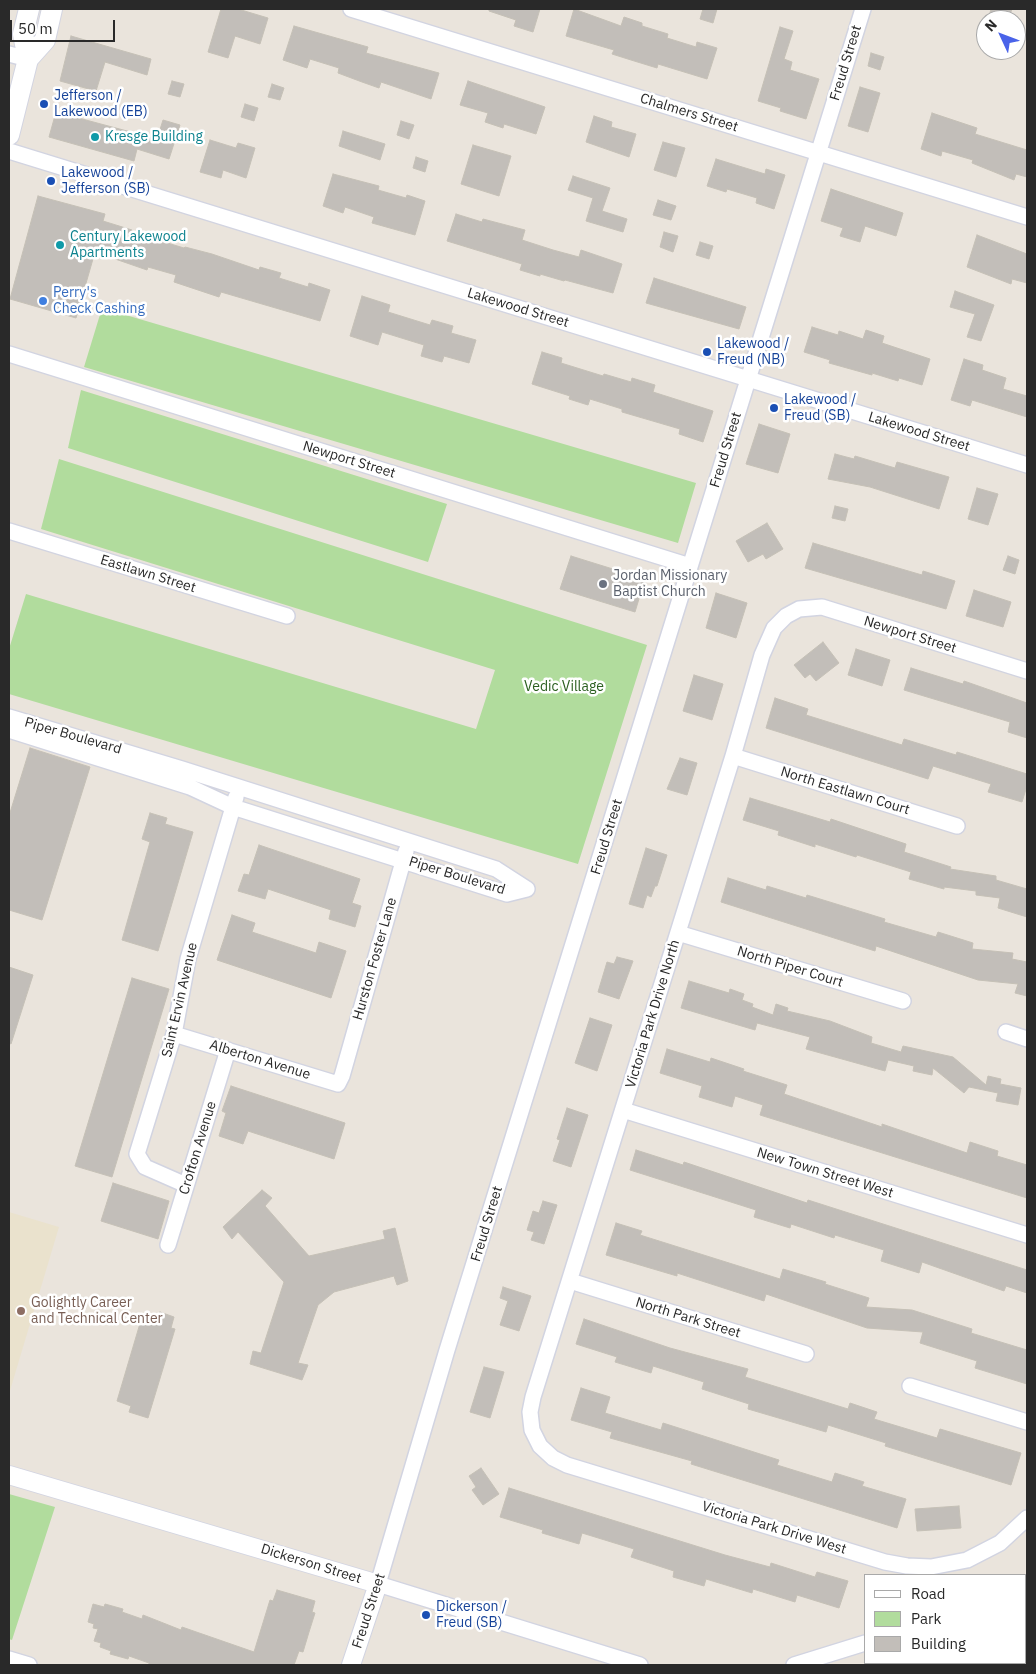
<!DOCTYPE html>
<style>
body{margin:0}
#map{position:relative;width:1036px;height:1674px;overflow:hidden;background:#eae4dc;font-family:"IBM Plex Sans",sans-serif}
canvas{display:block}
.frame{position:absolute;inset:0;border:10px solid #292929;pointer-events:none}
.legend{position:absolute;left:864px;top:1574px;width:162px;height:90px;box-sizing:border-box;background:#fff;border:1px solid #a9a9a9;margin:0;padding:6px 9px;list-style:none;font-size:15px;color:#292929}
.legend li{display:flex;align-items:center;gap:10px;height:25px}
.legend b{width:25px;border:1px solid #a9a9a9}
.north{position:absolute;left:976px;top:10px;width:50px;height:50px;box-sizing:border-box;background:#fff;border:1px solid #a9a9a9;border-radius:50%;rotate:313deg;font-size:14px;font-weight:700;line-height:20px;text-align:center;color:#292929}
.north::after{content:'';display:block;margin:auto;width:18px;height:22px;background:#4a63e9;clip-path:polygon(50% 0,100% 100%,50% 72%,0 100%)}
.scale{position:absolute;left:10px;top:20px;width:105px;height:22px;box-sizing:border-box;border:2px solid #292929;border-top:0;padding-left:6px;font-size:15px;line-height:18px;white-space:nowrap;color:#292929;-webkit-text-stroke:4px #fff;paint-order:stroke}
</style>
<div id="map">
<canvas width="1036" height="1674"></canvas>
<div class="frame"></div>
<ul class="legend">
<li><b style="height:6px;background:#fff"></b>Road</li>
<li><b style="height:14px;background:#b1dc9d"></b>Park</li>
<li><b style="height:14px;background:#c2beb9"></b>Building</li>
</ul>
<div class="north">N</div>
<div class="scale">50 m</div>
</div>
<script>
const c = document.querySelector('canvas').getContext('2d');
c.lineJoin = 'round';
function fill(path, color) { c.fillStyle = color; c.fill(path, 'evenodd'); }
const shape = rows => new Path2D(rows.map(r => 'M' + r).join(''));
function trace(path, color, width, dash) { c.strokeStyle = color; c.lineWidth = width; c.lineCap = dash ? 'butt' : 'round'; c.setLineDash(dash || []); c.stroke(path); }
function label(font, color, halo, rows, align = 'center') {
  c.font = font + ' "IBM Plex Sans",sans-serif'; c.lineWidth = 5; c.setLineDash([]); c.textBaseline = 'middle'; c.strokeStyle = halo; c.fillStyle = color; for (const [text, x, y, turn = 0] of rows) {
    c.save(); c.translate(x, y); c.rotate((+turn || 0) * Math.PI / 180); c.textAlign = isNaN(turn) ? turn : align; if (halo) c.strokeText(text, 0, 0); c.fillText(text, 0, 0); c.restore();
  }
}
fill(shape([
 [9,1212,59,1227,9,1394]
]), '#eae2cd');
fill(shape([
 [102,308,696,483,678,543,84,367],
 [81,390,447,504,428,562,68,448],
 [59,459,647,645,578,864,9,694,9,649,26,594,476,729,495,670,41,529],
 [9,1494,55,1507,12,1640,9,1639]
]), '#b1dc9d');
const building = shape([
 [221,9,238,9,268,18,260,44,235,36,228,58,208,52,221,9],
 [489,9,540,9,533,32,514,26,516,20,489,11,489,9],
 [574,9,621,26,624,17,642,23,642,26,668,34,667,38,696,47,697,42,717,48,707,79,658,64,657,68,631,60,612,54,614,50,566,36,574,9],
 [703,9,717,9,713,23,700,19,703,9],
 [991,9,1012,9,1008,20,988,20,991,9],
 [294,26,368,47,366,53,439,73,431,99,381,82,379,88,362,82,338,73,339,68,310,59,307,68,283,60,294,26],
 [780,27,793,31,784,59,792,62,790,70,819,79,806,119,780,111,781,108,758,101,780,27],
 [71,36,151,59,147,75,105,62,96,91,60,81,71,36],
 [871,53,884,57,880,70,868,66,871,53],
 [172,81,184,84,180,97,168,94,172,81],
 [468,81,545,107,536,134,504,124,503,128,485,122,488,113,460,105,468,81],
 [272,84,284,88,280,100,268,97,272,84],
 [860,87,880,93,868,132,848,126,860,87],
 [245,104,258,108,254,121,241,117,245,104],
 [56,112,157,139,163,120,180,125,169,159,137,149,134,161,49,137,56,112],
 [932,113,977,128,975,134,1027,150,1027,177,1016,174,1014,180,972,163,973,160,942,151,941,156,921,149,932,113],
 [594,116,612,122,611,127,636,134,629,157,586,142,594,116],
 [401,121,414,125,409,139,397,135,401,121],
 [343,131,385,144,380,160,339,146,343,131],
 [210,140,236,148,238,143,255,148,246,178,223,170,221,178,200,172,210,140],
 [663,142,685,148,676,177,654,170,663,142],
 [473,145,511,156,499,196,461,184,473,145],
 [416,157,428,161,425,172,413,168,416,157],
 [716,159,765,174,766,169,785,175,774,209,756,203,757,198,727,189,726,192,707,186,716,159],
 [333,174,379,186,378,190,406,198,407,195,425,201,415,235,372,223,374,217,345,207,343,213,323,206,333,174],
 [573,176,610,188,602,211,627,219,623,232,586,221,593,198,568,190,573,176],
 [831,189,903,213,896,236,865,226,860,242,840,236,843,228,821,221,831,189],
 [38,196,105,214,103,221,132,230,131,232,184,248,185,247,212,254,259,270,260,267,281,273,279,278,308,287,309,283,330,290,320,321,221,292,219,297,174,282,176,275,148,267,147,270,95,252,76,318,10,299,38,196],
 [658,200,676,206,671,220,653,215,658,200],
 [456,214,482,222,483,219,525,230,522,240,553,250,579,257,581,250,622,264,613,293,565,280,564,281,540,274,540,276,520,270,522,264,447,241,456,214],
 [664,232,678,236,673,252,660,247,664,232],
 [977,235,1027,254,1027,283,1012,279,1011,284,967,267,977,235],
 [700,242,713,246,709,259,696,255,700,242],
 [654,278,746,307,739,329,646,303,654,278],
 [955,291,994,305,981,341,967,337,975,314,950,307,955,291],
 [362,296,390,305,388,312,430,325,432,320,453,326,451,333,476,340,469,363,444,356,442,362,421,356,424,345,382,332,378,345,350,336,362,296],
 [812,327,838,335,839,331,863,339,866,330,884,336,882,343,930,359,922,385,899,378,898,381,872,373,872,375,829,363,830,360,804,352,812,327],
 [542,352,562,358,561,363,603,376,604,374,631,382,632,378,655,385,653,392,713,411,703,442,679,434,680,429,622,412,622,409,590,399,588,405,569,399,570,396,532,384,542,352],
 [964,359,983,365,982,370,1006,378,1003,389,1027,396,1027,417,972,400,970,406,951,400,964,359],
 [759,424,790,434,778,473,746,464,759,424],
 [835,454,854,459,855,456,895,468,897,462,949,477,939,509,870,487,828,479,835,454],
 [977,488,998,494,988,525,968,519,977,488],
 [835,506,848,509,845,521,832,518,835,506],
 [767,523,783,549,766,559,763,554,748,562,736,541,767,523],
 [813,543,922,575,923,571,955,581,946,609,805,568,813,543],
 [571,556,645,579,635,612,560,589,571,556],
 [1008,556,1019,560,1015,574,1003,570,1008,556],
 [974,590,1011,602,1003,627,966,616,974,590],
 [716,593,747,603,736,638,706,628,716,593],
 [823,642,839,663,816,681,810,674,805,678,794,665,823,642],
 [856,649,890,660,882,686,848,675,856,649],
 [911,668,963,684,964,681,1027,703,1027,738,1008,732,1010,722,904,690,911,668],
 [694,675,723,684,712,720,683,711,694,675],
 [775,698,808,709,806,715,902,745,904,739,956,755,957,752,1027,774,1027,786,1022,802,988,792,991,784,933,766,928,779,766,728,775,698],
 [30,748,90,767,42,920,9,910,9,816,30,748],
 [680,758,697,763,687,795,667,789,680,758],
 [750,798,830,822,831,819,906,844,904,852,951,867,950,869,996,876,996,880,1027,889,1027,917,998,908,1000,898,976,895,976,891,944,887,944,889,909,879,911,872,857,855,856,857,815,844,815,847,778,835,779,831,743,820,750,798],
 [150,813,167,818,165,824,193,832,158,951,122,940,150,842,142,839,150,813],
 [259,845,360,879,352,903,361,906,355,927,329,919,331,910,268,889,265,899,238,891,244,874,249,875,259,845],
 [646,848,667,855,657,886,655,886,651,897,647,895,643,908,629,904,646,848],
 [728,878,766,890,767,886,806,898,807,895,885,919,884,922,936,937,938,932,973,943,972,949,1013,953,1012,959,1027,962,1027,996,1015,993,1018,984,978,980,876,946,875,951,721,902,728,878],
 [232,915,255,923,252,932,316,953,319,942,346,951,331,998,217,960,232,915],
 [617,957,633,961,619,999,598,992,607,962,614,964,617,957],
 [9,967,33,975,11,1044,9,1043,9,967],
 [132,978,169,989,112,1177,75,1166,132,978],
 [689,981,729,993,730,989,744,994,742,1000,753,1004,752,1007,773,1015,776,1004,788,1008,787,1011,830,1021,872,1037,871,1043,901,1052,903,1046,953,1057,986,1085,988,1076,1001,1079,1000,1084,1021,1088,1018,1105,996,1101,998,1093,969,1087,964,1093,933,1068,932,1075,913,1071,914,1066,888,1060,885,1071,806,1049,810,1037,757,1023,755,1030,681,1008,689,981],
 [590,1018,612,1025,597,1071,575,1063,590,1018],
 [667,1049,710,1062,711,1058,744,1069,743,1071,787,1085,784,1094,882,1127,882,1124,967,1153,970,1142,998,1151,997,1156,1027,1165,1027,1198,760,1115,763,1105,735,1096,732,1107,699,1097,702,1086,660,1073,667,1049],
 [231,1086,345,1123,334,1159,248,1131,243,1144,219,1136,226,1113,222,1111,231,1086],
 [567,1108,588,1115,571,1167,553,1161,560,1140,557,1139,567,1108],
 [636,1150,683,1165,684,1162,807,1203,808,1200,1027,1270,1027,1293,1006,1286,1004,1291,922,1262,919,1273,881,1261,884,1250,835,1235,834,1238,791,1224,790,1228,754,1217,756,1210,630,1170,636,1150],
 [113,1183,169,1201,158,1239,101,1221,113,1183],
 [262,1190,272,1198,265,1206,309,1256,385,1239,383,1231,395,1228,408,1281,397,1285,394,1276,334,1292,318,1305,298,1363,308,1365,302,1380,250,1364,253,1351,261,1353,284,1282,238,1232,232,1239,223,1227,262,1190],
 [543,1201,557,1205,544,1244,531,1240,534,1232,527,1230,533,1211,539,1213,543,1201],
 [616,1223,642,1231,640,1235,780,1279,783,1269,826,1282,825,1284,869,1298,866,1307,912,1310,972,1329,971,1333,1027,1350,1027,1384,975,1368,977,1361,920,1343,923,1332,867,1328,766,1294,764,1301,677,1273,677,1276,606,1255,616,1223],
 [503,1287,531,1296,519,1331,500,1325,508,1301,500,1298,503,1287],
 [160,1312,174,1317,171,1328,175,1329,148,1418,129,1412,131,1406,117,1401,141,1320,156,1324,160,1312],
 [584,1319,670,1348,748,1369,745,1377,787,1390,848,1409,850,1403,877,1412,874,1419,937,1438,940,1429,1021,1453,1011,1485,885,1446,886,1443,828,1425,826,1432,748,1409,749,1404,702,1389,704,1382,653,1366,651,1373,615,1362,617,1357,576,1344,584,1319],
 [484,1367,504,1372,490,1418,470,1412,484,1367],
 [581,1388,610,1397,605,1413,661,1430,663,1423,779,1460,777,1465,832,1482,835,1473,864,1482,862,1486,906,1499,897,1528,691,1464,692,1461,610,1438,612,1432,571,1420,581,1388],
 [481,1468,499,1494,483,1505,472,1490,476,1487,469,1476,481,1468],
 [509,1488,725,1555,770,1567,771,1563,815,1577,817,1572,848,1581,839,1608,797,1595,795,1602,753,1589,752,1593,706,1579,704,1586,673,1577,674,1571,631,1557,634,1549,582,1533,579,1544,542,1533,543,1530,500,1517,509,1488],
 [959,1506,961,1528,917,1531,915,1509,959,1506],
 [277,1590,315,1601,312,1612,315,1613,309,1632,303,1652,299,1651,294,1665,149,1665,149,1663,129,1656,128,1659,110,1654,111,1651,100,1647,101,1643,94,1641,98,1629,93,1628,94,1624,88,1622,93,1604,104,1607,105,1604,123,1609,122,1612,142,1619,143,1615,181,1630,182,1627,254,1652,270,1600,273,1601,277,1590]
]);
fill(building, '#c2beb9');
trace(building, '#c5c0b6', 1);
const minor = shape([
 [351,9,1027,217],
 [9,54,28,59],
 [9,151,1027,465],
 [9,354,690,566],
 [9,531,287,616],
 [1027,671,822,607,799,609,786,616,774,628,762,655,733,756,533,1397,530,1412,532,1430,540,1446,553,1458,567,1465,885,1562,907,1566,931,1567,967,1560,1000,1543,1027,1518],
 [9,717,182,769,496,869,527,889],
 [9,730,190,787,233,807,507,894,527,889],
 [733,756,957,826],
 [678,933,903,1001],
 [1006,1032,1027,1039],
 [174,1034,338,1084,342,1076,406,851],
 [623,1110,1027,1235],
 [186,1185,145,1167,137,1154,174,1034,188,959,236,797],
 [168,1245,228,1050],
 [570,1281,806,1354],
 [910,1386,1027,1422],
 [1025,1613,1027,1614],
 [9,1659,29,1665],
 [640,1665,378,1584,447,1350,863,9],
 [794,1665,865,1643]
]);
const tertiary = shape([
 [9,1475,378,1584,351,1665]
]);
const secondary = shape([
 [28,59,45,40,52,9],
 [9,135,28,59,23,34,29,9]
]);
trace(minor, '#d2d4e1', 18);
trace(tertiary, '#d2d4e1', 20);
trace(secondary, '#d2d4e1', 22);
trace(minor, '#fff', 15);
trace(tertiary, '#fff', 18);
trace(secondary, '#fff', 20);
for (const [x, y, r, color] of [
 [44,104,5,"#1a4fb4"],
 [95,137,5,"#0f9aa8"],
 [51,181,5,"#1a4fb4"],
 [60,245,5,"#0f9aa8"],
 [43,301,5,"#3f7fe0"],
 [707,352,5,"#1a4fb4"],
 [774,408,5,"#1a4fb4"],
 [603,584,5,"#6b7280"],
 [21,1311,5,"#8d6e63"],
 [426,1615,5,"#1a4fb4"]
]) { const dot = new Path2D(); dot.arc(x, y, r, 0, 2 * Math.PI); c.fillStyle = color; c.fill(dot); trace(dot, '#fff', 2); }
label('14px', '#292929', '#fff', [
 ["Freud Street",846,63,-73],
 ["Chalmers Street",689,113,17],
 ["Lakewood Street",518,308,17],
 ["Lakewood Street",919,432,17],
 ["Freud Street",726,450,-73],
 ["Newport Street",349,460,17],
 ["Eastlawn Street",148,574,17],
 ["Newport Street",910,635,17],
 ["Piper Boulevard",73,736,16],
 ["North Eastlawn Court",845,791,17],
 ["Freud Street",607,837,-73],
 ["Piper Boulevard",457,876,17],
 ["Hurston Foster Lane",375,959,-74],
 ["North Piper Court",790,967,17],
 ["Saint Ervin Avenue",180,1000,-77],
 ["Victoria Park Drive North",653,1014,-73],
 ["Alberton Avenue",260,1060,17],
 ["Crofton Avenue",198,1148,-73],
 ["New Town Street West",825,1173,17],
 ["Freud Street",487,1224,-73],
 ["North Park Street",688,1318,17],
 ["Victoria Park Drive West",774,1528,17],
 ["Dickerson Street",311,1564,17],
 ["Freud Street",369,1611,-72]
]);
label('14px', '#164399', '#fff', [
 ["Jefferson /",54,96],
 ["Lakewood (EB)",54,112],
 ["Lakewood /",61,173],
 ["Jefferson (SB)",61,189],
 ["Lakewood /",717,344],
 ["Freud (NB)",717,360],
 ["Lakewood /",784,400],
 ["Freud (SB)",784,416],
 ["Dickerson /",436,1607],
 ["Freud (SB)",436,1623]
], 'left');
label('14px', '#0d838f', '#fff', [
 ["Kresge Building",105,137],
 ["Century Lakewood",70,237],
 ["Apartments",70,253]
], 'left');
label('14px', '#366cbe', '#fff', [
 ["Perry's",53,293],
 ["Check Cashing",53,309]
], 'left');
label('14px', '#5b616d', '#fff', [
 ["Jordan Missionary",613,576],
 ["Baptist Church",613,592]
], 'left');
label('14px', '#2b5f20', '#fff', [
 ["Vedic Village",564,687]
]);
label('14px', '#785e54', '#fff', [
 ["Golightly Career",31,1303],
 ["and Technical Center",31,1319]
], 'left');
</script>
